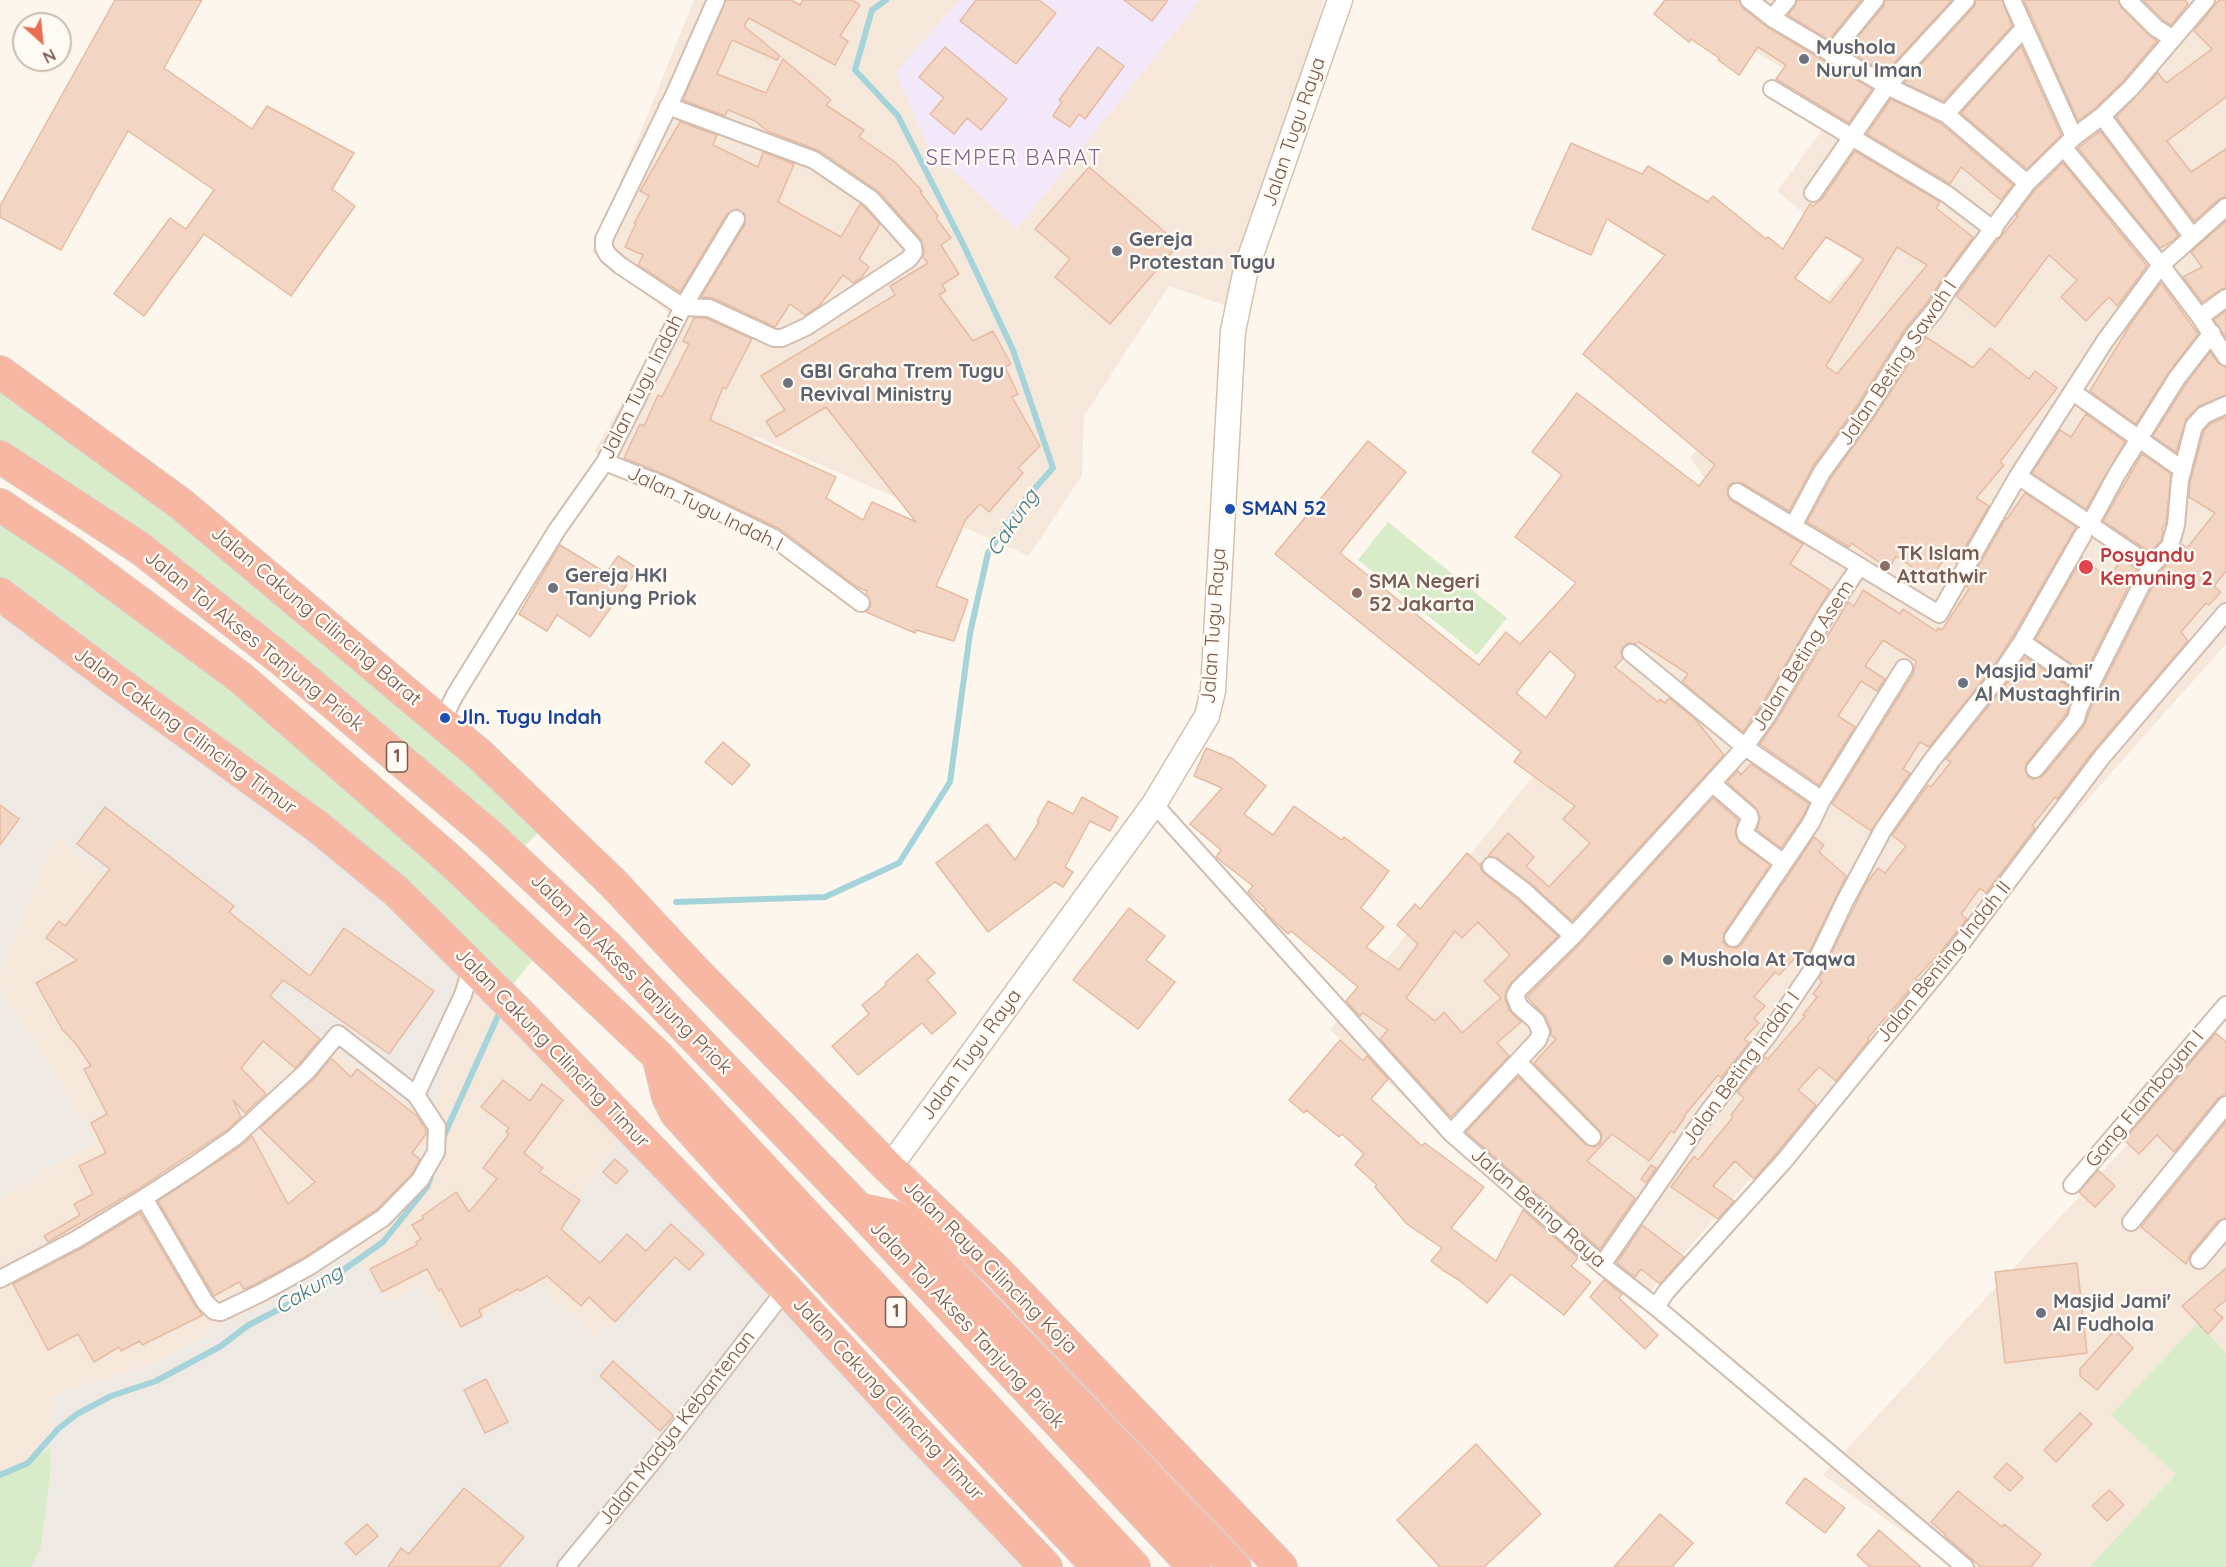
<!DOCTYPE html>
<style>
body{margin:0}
#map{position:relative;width:2226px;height:1567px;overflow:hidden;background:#fdf6ec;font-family:Quicksand,sans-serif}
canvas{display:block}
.north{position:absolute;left:12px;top:12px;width:60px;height:60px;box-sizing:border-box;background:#fffaf3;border:2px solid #cabbb1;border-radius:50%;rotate:153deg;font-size:16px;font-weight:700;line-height:24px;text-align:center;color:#7a5c4d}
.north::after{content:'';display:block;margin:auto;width:21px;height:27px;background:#e76f51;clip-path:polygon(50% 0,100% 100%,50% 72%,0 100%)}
</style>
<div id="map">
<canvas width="2226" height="1567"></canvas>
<div class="north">N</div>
</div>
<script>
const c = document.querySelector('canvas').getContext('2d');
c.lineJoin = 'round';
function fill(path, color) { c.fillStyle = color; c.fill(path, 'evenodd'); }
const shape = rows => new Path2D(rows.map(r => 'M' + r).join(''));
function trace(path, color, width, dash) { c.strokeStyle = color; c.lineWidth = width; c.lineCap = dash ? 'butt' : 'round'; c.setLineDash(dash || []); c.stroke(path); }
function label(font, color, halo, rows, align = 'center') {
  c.font = font + ' Quicksand,sans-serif'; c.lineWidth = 5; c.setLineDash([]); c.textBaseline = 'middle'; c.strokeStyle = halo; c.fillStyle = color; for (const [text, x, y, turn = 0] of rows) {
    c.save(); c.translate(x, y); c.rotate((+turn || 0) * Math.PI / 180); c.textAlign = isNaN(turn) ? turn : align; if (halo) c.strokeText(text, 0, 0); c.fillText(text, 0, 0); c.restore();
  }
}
fill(shape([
 [694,0,1324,0,1235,309,1169,286,1084,416,1082,475,1029,556,755,436,712,509,594,452,672,315,592,252],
 [1663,0,2226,0,2226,644,1636,1307,1330,1030,1737,521,1690,458,1860,260,1777,191,1843,102],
 [55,836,431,1122,472,966,628,1126,637,1299,595,1338,539,1284,453,1333,423,1285,391,1301,309,1276,155,1363,51,1397,50,1448,0,1477,0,1198,97,1141,0,988,0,976],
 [2226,1037,2226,1353,2199,1324,2112,1415,2176,1474,2089,1567,1954,1567,1823,1475]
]), '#f5e8da');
fill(shape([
 [0,595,472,966,431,1122,55,837,0,976],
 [0,988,97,1141,0,1198],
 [628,1126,1061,1567,31,1567,41,1548,51,1468,50,1448,51,1397,155,1363,309,1276,346,1245,391,1301,423,1285,453,1332,539,1284,596,1337,637,1299,559,1231]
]), '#efe9e4');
fill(shape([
 [960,0,1200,0,1017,229,928,147,896,72]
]), '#f3e8fa');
fill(shape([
 [0,372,550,822,513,857,0,457],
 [0,505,241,678,536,956,512,986,472,966,0,595],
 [1388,522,1507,618,1477,655,1358,560],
 [2198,1323,2226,1353,2226,1567,2089,1567,2176,1474,2111,1415],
 [50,1448,51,1468,41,1548,31,1567,0,1567,0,1477]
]), '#d8ecc9');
trace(shape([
 [676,902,825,897,899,863,950,782,970,633,988,553,1020,505,1053,468,1013,350,965,248,898,116,855,70,872,10,886,0],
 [442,1140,502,1007],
 [0,1475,28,1463,58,1429,77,1414,111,1396,156,1381,221,1346,247,1326,312,1292,383,1242,427,1187,431,1176]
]), '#a5d3da', 6);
const building = shape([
 [115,0,202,0,164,68,252,129,267,106,354,153,332,189,355,206,291,296,204,234,144,316,114,294,170,218,186,229,214,190,128,131,61,250,0,217,0,206,115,0],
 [726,0,791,0,800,5,803,0,852,0,860,5,840,36,848,41,835,65,749,18,744,26,780,56,777,60,732,40,717,74,766,93,783,59,831,100,826,105,864,130,859,137,895,162,922,191,920,192,938,216,936,218,951,238,941,245,959,274,942,285,946,291,939,295,973,341,993,331,1011,364,1005,367,1018,394,1012,397,1040,446,1018,468,1023,473,989,512,980,504,966,519,936,586,968,600,954,641,916,630,915,633,866,612,871,604,866,594,867,591,857,587,780,529,673,478,624,458,640,424,644,426,658,395,662,397,689,344,683,341,694,318,706,318,752,339,726,389,723,387,710,420,836,477,826,498,863,520,872,502,916,522,826,407,776,437,766,421,785,410,761,376,895,295,890,286,928,263,923,257,924,250,921,239,879,192,820,151,767,131,755,121,728,110,725,116,683,100,726,0],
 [976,0,1039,0,1056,13,1016,64,960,21,976,0],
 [1124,0,1168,0,1152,21,1124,0],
 [1665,0,1739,0,1743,8,1767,27,1872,89,1849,123,1776,79,1786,65,1758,47,1739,75,1718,60,1719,58,1691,39,1689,42,1654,14,1665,0],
 [1797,0,1861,0,1829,40,1788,15,1795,6,1797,0],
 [1885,0,1952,0,1885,73,1847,50,1883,7,1885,0],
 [1976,0,2002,0,2012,26,1943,101,1904,83,1974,7,1976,0],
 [2024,0,2118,0,2121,7,2149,35,2157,41,2123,81,2095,108,2078,121,2024,0],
 [2143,0,2185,0,2188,4,2171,25,2163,20,2143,0],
 [2219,0,2226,0,2226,97,2167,141,2191,172,2226,149,2226,197,2219,199,2194,221,2116,117,2158,73,2166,83,2212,49,2194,31,2219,0],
 [2021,46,2061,135,2027,169,1961,113,2021,46],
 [945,47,1007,99,981,130,967,118,954,134,930,114,944,98,919,77,945,47],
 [1098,47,1124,66,1085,119,1079,114,1070,127,1053,116,1062,102,1059,100,1098,47],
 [1891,99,1940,123,2013,185,2001,200,1961,167,1950,184,1867,134,1891,99],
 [680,122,717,135,713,145,758,167,763,152,794,164,778,202,841,237,860,204,864,207,880,224,859,259,869,267,861,278,853,283,843,275,820,305,805,315,790,304,775,327,713,298,701,297,745,224,745,214,737,209,727,214,680,292,638,265,643,255,625,247,636,223,634,223,649,196,640,191,680,122],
 [2100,131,2178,235,2174,240,2160,248,2078,148,2100,131],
 [1571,143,1642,174,1648,166,1708,202,1713,196,1766,239,1768,237,1783,249,1810,204,1813,206,1822,199,1855,151,1940,202,1936,208,1973,237,1944,277,1926,304,1905,329,1856,407,1813,466,1789,511,1742,483,1732,483,1728,487,1728,496,1732,501,1803,544,1790,564,1830,590,1760,707,1743,732,1682,682,1688,674,1639,642,1636,644,1628,643,1623,647,1621,652,1623,659,1615,667,1658,702,1660,699,1665,703,1669,698,1694,718,1724,755,1572,921,1530,883,1497,858,1488,856,1508,833,1534,857,1526,866,1549,887,1590,843,1563,819,1575,806,1514,762,1521,752,1275,554,1368,441,1406,472,1340,553,1479,665,1506,632,1520,644,1576,583,1515,537,1562,475,1532,452,1577,393,1699,486,1715,465,1583,354,1665,255,1607,219,1591,255,1532,229,1571,143],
 [1826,237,1864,259,1830,303,1795,278,1826,237],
 [1897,247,1927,265,1837,374,1826,366,1897,247],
 [1550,651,1576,675,1546,718,1516,693,1550,651],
 [2063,163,2147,266,2117,306,2109,297,2086,321,2061,297,2077,280,2049,255,1995,327,1956,296,1990,250,2018,216,2016,215,2035,190,2063,163],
 [1089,167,1179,244,1110,324,1055,277,1070,259,1035,229,1089,167],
 [2226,221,2226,288,2220,290,2202,302,2183,277,2202,267,2191,252,2226,221],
 [2161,283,2198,334,2169,372,2136,424,2090,391,2132,322,2161,283],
 [2226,311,2226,338,2214,320,2226,311],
 [1926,337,1973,368,1990,348,2029,379,2035,371,2057,388,2000,462,2004,465,1976,498,1989,506,1956,563,1946,556,1930,579,1896,556,1889,569,1851,543,1849,547,1807,522,1831,478,1873,419,1926,337],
 [2210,352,2218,363,2226,367,2226,395,2199,406,2186,419,2176,452,2153,436,2186,384,2210,352],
 [2086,414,2125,442,2086,509,2032,473,2060,430,2071,437,2086,414],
 [2226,417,2226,571,2214,586,2221,592,2209,605,2206,603,2181,632,2188,641,2094,750,2057,799,2055,797,2032,826,2035,828,1986,893,1980,888,1961,914,1967,919,1939,954,1915,979,1918,980,1868,1038,1869,1040,1836,1081,1819,1067,1798,1090,1816,1105,1776,1154,1754,1179,1735,1161,1713,1186,1734,1201,1718,1219,1671,1187,1694,1156,1698,1160,1733,1117,1731,1115,1744,1098,1737,1092,1765,1057,1768,1059,1805,1016,1803,1015,1817,997,1813,994,1822,982,1819,979,1865,885,1878,868,1885,873,1906,846,1892,835,1928,785,1931,787,1951,762,1946,759,2007,683,2025,657,2076,692,2066,714,2027,763,2025,768,2028,777,2034,779,2043,776,2084,726,2089,712,2160,572,2178,553,2182,544,2187,548,2215,513,2189,497,2190,482,2204,431,2210,424,2226,417],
 [2142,454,2171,474,2166,523,2162,529,2163,531,2161,541,2150,552,2103,521,2142,454],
 [2025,493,2076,527,2013,636,1991,670,1929,747,1920,742,1903,769,1910,773,1871,831,1832,804,1913,674,1916,661,1883,640,1865,666,1885,679,1877,691,1861,681,1838,716,1855,727,1819,785,1760,744,1778,718,1848,602,1854,606,1863,590,1900,614,1903,609,1936,631,1938,628,1942,630,1969,589,1967,587,2006,518,2007,519,2025,493],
 [560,545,606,573,618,556,638,569,590,637,557,615,547,631,519,614,560,545],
 [2082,558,2108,578,2122,559,2137,569,2085,673,2036,639,2082,558],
 [723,742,750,765,732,785,705,762,723,742],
 [1206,748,1233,759,1266,786,1244,814,1273,835,1294,806,1342,840,1344,837,1389,871,1361,908,1384,927,1366,947,1399,970,1418,944,1397,925,1415,904,1420,909,1467,853,1480,865,1481,863,1481,870,1485,874,1517,899,1558,936,1512,982,1506,991,1505,999,1509,1010,1521,1022,1497,1043,1509,1056,1451,1117,1380,1039,1388,1030,1363,1013,1360,1016,1346,1001,1358,987,1291,931,1288,934,1274,921,1264,911,1266,909,1248,892,1253,886,1217,858,1216,857,1221,850,1190,824,1222,788,1194,776,1206,748],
 [1478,922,1510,955,1484,981,1501,998,1462,1033,1444,1012,1435,1021,1406,998,1455,931,1462,938,1478,922],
 [1751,764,1809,804,1802,818,1781,848,1757,830,1760,817,1756,808,1727,782,1738,771,1741,775,1751,764],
 [1082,797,1118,817,1110,831,1090,821,1065,867,1073,872,1063,887,1055,882,988,932,936,863,987,824,1015,860,1039,822,1037,821,1048,801,1073,814,1082,797],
 [1713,798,1738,820,1735,833,1739,843,1770,865,1724,933,1723,942,1728,947,1737,948,1742,944,1814,837,1824,845,1819,852,1846,876,1803,965,1795,958,1779,975,1775,972,1754,997,1765,1006,1754,1018,1759,1023,1744,1039,1749,1043,1721,1078,1718,1075,1684,1116,1685,1117,1674,1133,1671,1131,1649,1161,1612,1134,1587,1161,1635,1198,1600,1249,1466,1132,1518,1077,1585,1144,1594,1147,1600,1144,1602,1135,1599,1130,1534,1063,1556,1039,1551,1035,1551,1028,1545,1016,1527,997,1581,943,1713,798],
 [0,805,19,819,0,845,0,805],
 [105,807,234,906,229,912,310,976,344,928,434,991,389,1054,283,980,270,996,320,1039,299,1064,295,1068,263,1041,241,1068,266,1094,245,1113,233,1100,241,1117,228,1129,138,1189,48,1242,44,1236,80,1215,74,1204,93,1194,79,1166,106,1153,91,1123,107,1114,84,1069,91,1066,76,1044,62,1029,36,983,77,960,46,938,59,921,65,926,110,869,77,844,105,807],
 [1129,908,1165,936,1146,960,1175,982,1138,1029,1073,980,1129,908],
 [917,954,935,973,927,980,956,1013,932,1034,922,1023,858,1075,832,1046,869,1014,862,1005,886,985,885,983,917,954],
 [2216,1033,2226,1042,2226,1095,2218,1098,2174,1152,2157,1135,2139,1154,2124,1140,2216,1033],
 [1340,1040,1363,1061,1367,1056,1388,1079,1371,1099,1422,1146,1425,1143,1484,1187,1451,1228,1496,1261,1523,1210,1578,1258,1571,1266,1591,1282,1564,1315,1511,1274,1487,1303,1459,1280,1444,1271,1431,1261,1442,1248,1407,1224,1375,1187,1377,1185,1355,1165,1364,1154,1342,1134,1339,1137,1306,1110,1304,1113,1289,1100,1340,1040],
 [331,1058,351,1077,357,1069,417,1116,426,1130,426,1134,412,1153,420,1159,412,1174,376,1210,305,1257,256,1284,244,1289,239,1282,214,1296,158,1201,241,1146,252,1136,288,1204,315,1182,260,1128,314,1079,331,1058],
 [503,1080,530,1101,542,1084,563,1100,524,1153,543,1168,539,1172,580,1200,561,1229,600,1263,627,1234,646,1251,671,1224,704,1254,689,1270,675,1257,615,1322,589,1297,581,1306,547,1276,520,1291,518,1289,479,1310,482,1316,461,1327,441,1289,439,1291,427,1269,382,1292,370,1269,417,1245,416,1242,421,1239,412,1225,424,1218,422,1216,456,1192,469,1212,497,1179,483,1168,509,1134,506,1132,509,1128,481,1107,503,1080],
 [2226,1122,2226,1218,2218,1221,2191,1253,2186,1264,2141,1227,2226,1122],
 [615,1159,628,1171,616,1184,603,1172,615,1159],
 [1651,1165,1656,1168,1646,1183,1641,1179,1651,1165],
 [2098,1170,2115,1186,2095,1207,2079,1192,2098,1170],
 [140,1213,196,1307,203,1315,142,1345,140,1341,121,1351,119,1347,94,1362,78,1334,48,1350,13,1284,82,1248,140,1213],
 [1642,1225,1684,1257,1660,1284,1641,1269,1635,1277,1617,1263,1642,1225],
 [2077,1263,2087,1353,2005,1363,1995,1272,2077,1263],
 [2226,1268,2226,1300,2214,1310,2223,1318,2208,1334,2182,1306,2226,1268],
 [1604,1280,1622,1294,1619,1298,1658,1335,1645,1349,1590,1297,1604,1280],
 [2115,1330,2133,1348,2097,1390,2080,1376,2080,1369,2115,1330],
 [613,1361,674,1416,660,1431,600,1376,613,1361],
 [486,1379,508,1422,485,1433,464,1390,486,1379],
 [2080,1413,2092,1424,2056,1462,2044,1450,2080,1413],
 [1476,1444,1541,1514,1484,1567,1440,1567,1397,1520,1476,1444],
 [2007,1463,2023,1478,2010,1491,1994,1477,2007,1463],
 [1805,1478,1845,1508,1825,1533,1786,1503,1805,1478],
 [464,1488,524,1537,499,1567,388,1567,401,1548,409,1554,464,1488],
 [2109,1490,2124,1505,2107,1521,2092,1506,2109,1490],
 [1958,1491,2002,1527,2004,1524,2041,1554,2031,1567,1981,1567,1945,1536,1946,1535,1931,1522,1958,1491],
 [1660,1514,1693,1543,1672,1567,1614,1567,1660,1514],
 [367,1524,378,1536,356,1555,345,1543,367,1524],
 [1879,1530,1921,1567,1870,1567,1857,1555,1879,1530]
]);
fill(building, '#f3d5c3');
trace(building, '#e6bba3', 1.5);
const street = shape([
 [1749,0,1772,18,1887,86,1946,114,2027,183],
 [2012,0,2074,137],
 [2128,0,2156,28,2172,38],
 [2206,0,2131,88,2102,116,2074,137,2027,183,1952,283,1935,310,1914,335,1865,413,1822,472,1793,526,1939,614,2018,476,2105,341,2161,265,2226,207],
 [1772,18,1787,0],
 [1831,54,1875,0],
 [1772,89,1948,195,1994,230],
 [668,106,814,160,871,199,913,246,914,252,909,259,806,327,782,338,774,338,709,308,683,307],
 [1946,114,2024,28],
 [2102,116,2192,236],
 [2064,148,2161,265,2200,317,2226,357],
 [1813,193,1887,86,1966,0],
 [683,307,621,266,608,255,604,248,604,239,675,93,716,0],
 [2200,317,2226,298],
 [2073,392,2183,470],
 [605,462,668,487,774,538,861,603],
 [2018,476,2090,524,2117,474,2177,378,2212,333],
 [1737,492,1793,526],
 [2098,530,2151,566],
 [2022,642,2089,688],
 [1631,653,1745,747,1822,800],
 [442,721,455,695,557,530,605,462,683,307,736,219],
 [2035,769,2076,719,2079,708,2151,566,2170,546,2176,525,2180,480,2194,426,2204,415,2226,405],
 [1713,784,1749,815,1750,819,1745,831,1746,835,1784,863],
 [1154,804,1451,1133,1602,1265,1656,1307,1965,1567],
 [1491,866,1524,891,1573,936],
 [1733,938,1811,823,1822,800,1904,668],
 [1518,1062,1592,1137],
 [1451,1133,1538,1040,1541,1032,1536,1021,1519,1006,1515,996,1519,989,1573,936,1745,747,1769,713,1828,612,1860,566],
 [2072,1185,2226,1005],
 [144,1198,205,1302,214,1311,221,1312,261,1293,310,1266,383,1218,420,1180,436,1152,437,1127,416,1095,463,995,472,966],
 [2131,1222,2226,1105],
 [2199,1260,2226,1228],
 [1602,1265,1708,1112,1769,1034,1812,970,1845,901,1883,830,1932,760,1999,676,2022,642,2083,535],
 [0,1279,77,1239,144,1198,192,1167,235,1137,307,1071,338,1034,416,1095],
 [1656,1307,1666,1292,1784,1161,1960,945,2102,757,2226,612],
 [566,1567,649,1466,786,1289]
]);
const secondary = shape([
 [889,1168,1154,804,1207,716,1213,691,1233,331,1246,269,1340,0]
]);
const highway = shape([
 [0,372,181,504,480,755,613,883,695,971,889,1168,996,1270,1281,1567],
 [0,457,141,549,287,664,489,835,537,880,608,947,858,1208,1194,1567],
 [0,505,71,552,241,678,451,861,658,1056,1134,1567],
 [0,594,116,681,318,827,396,891,520,1014,786,1289,921,1436,1046,1567],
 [659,1060,668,1097,676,1113,787,1236,1098,1567],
 [859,1209,891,1216,902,1222,1235,1567]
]);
trace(street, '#d1beb0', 20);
trace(secondary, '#d6c0b0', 27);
trace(highway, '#dad1cd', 34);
trace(street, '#fff', 16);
trace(secondary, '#fff', 24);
trace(highway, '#f7b7a3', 32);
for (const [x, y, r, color] of [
 [1804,59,6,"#6b7280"],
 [1117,251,6,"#6b7280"],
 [788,383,6,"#6b7280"],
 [1230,509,6,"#1a4fb4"],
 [1885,566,6,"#8d6e63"],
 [2086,567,8,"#e0444e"],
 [553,588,6,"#6b7280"],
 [1357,593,6,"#8d6e63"],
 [1963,683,6,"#6b7280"],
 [445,718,6,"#1a4fb4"],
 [1668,960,6,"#6b7280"],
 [2041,1313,6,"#6b7280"]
]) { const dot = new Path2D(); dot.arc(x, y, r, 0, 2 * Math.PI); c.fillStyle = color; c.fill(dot); trace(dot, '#fffaf3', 2); }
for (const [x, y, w] of [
 [397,757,21],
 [896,1312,21]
]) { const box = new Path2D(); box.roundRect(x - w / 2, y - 15, w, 30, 4.5); c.fillStyle = '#fffaf3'; c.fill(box); trace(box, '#7a5c4d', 1.5); }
label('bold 18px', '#7a5c4d', null, [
 ["1",397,757],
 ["1",896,1312]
]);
label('bold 20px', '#5b616d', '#fffaf3', [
 ["Mushola",1816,48],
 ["Nurul Iman",1816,71],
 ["Gereja",1129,240],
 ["Protestan Tugu",1129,263],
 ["GBI Graha Trem Tugu",800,372],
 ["Revival Ministry",800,395],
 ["Gereja HKI",565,576],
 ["Tanjung Priok",565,599],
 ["Masjid Jami'",1975,672],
 ["Al Mustaghfirin",1975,695],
 ["Mushola At Taqwa",1680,960],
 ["Masjid Jami'",2053,1302],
 ["Al Fudhola",2053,1325]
], 'left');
label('20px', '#7a5c4d', '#fffaf3', [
 ["Jalan Tugu Raya",1294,132,-71],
 ["Jalan Beting Sawah I",1898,363,-56],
 ["Jalan Tugu Indah",642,387,-63],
 ["Jalan Tugu Indah I",705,509,26],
 ["Jalan Cakung Cilincing Barat",316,616,40],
 ["Jalan Tugu Raya",1214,626,-86],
 ["Jalan Tol Akses Tanjung Priok",254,641,39],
 ["Jalan Beting Asem",1803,656,-58],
 ["Jalan Cakung Cilincing Timur",185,731,36],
 ["Jalan Benting Indah II",1944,962,-51],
 ["Jalan Tol Akses Tanjung Priok",631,974,45],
 ["Jalan Cakung Cilincing Timur",552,1048,46],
 ["Jalan Tugu Raya",971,1055,-54],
 ["Jalan Beting Indah I",1741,1069,-54],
 ["Gang Flamboyan I",2145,1099,-50],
 ["Jalan Beting Raya",1538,1208,41],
 ["Jalan Raya Cilincing Koja",990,1267,45],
 ["Jalan Tol Akses Tanjung Priok",967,1325,47],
 ["Jalan Cakung Cilincing Timur",888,1399,47],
 ["Jalan Madya Kebantenan",677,1428,-52]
]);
label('bold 20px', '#164399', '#fffaf3', [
 ["SMAN 52",1242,509],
 ["Jln. Tugu Indah",457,718]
], 'left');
label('bold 20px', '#785e54', '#fffaf3', [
 ["TK Islam",1897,554],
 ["Attathwir",1897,577],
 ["SMA Negeri",1369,582],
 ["52 Jakarta",1369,605]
], 'left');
label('bold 20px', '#be3a42', '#fffaf3', [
 ["Posyandu",2100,556],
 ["Kemuning 2",2100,579]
], 'left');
label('italic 21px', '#437c86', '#fffaf3', [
 ["Cakung",1013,523,-56],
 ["Cakung",309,1290,-31]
]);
c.letterSpacing = '1.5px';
label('22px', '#846695', '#fffaf3', [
 ["SEMPER BARAT",1014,158]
]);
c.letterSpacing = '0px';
</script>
